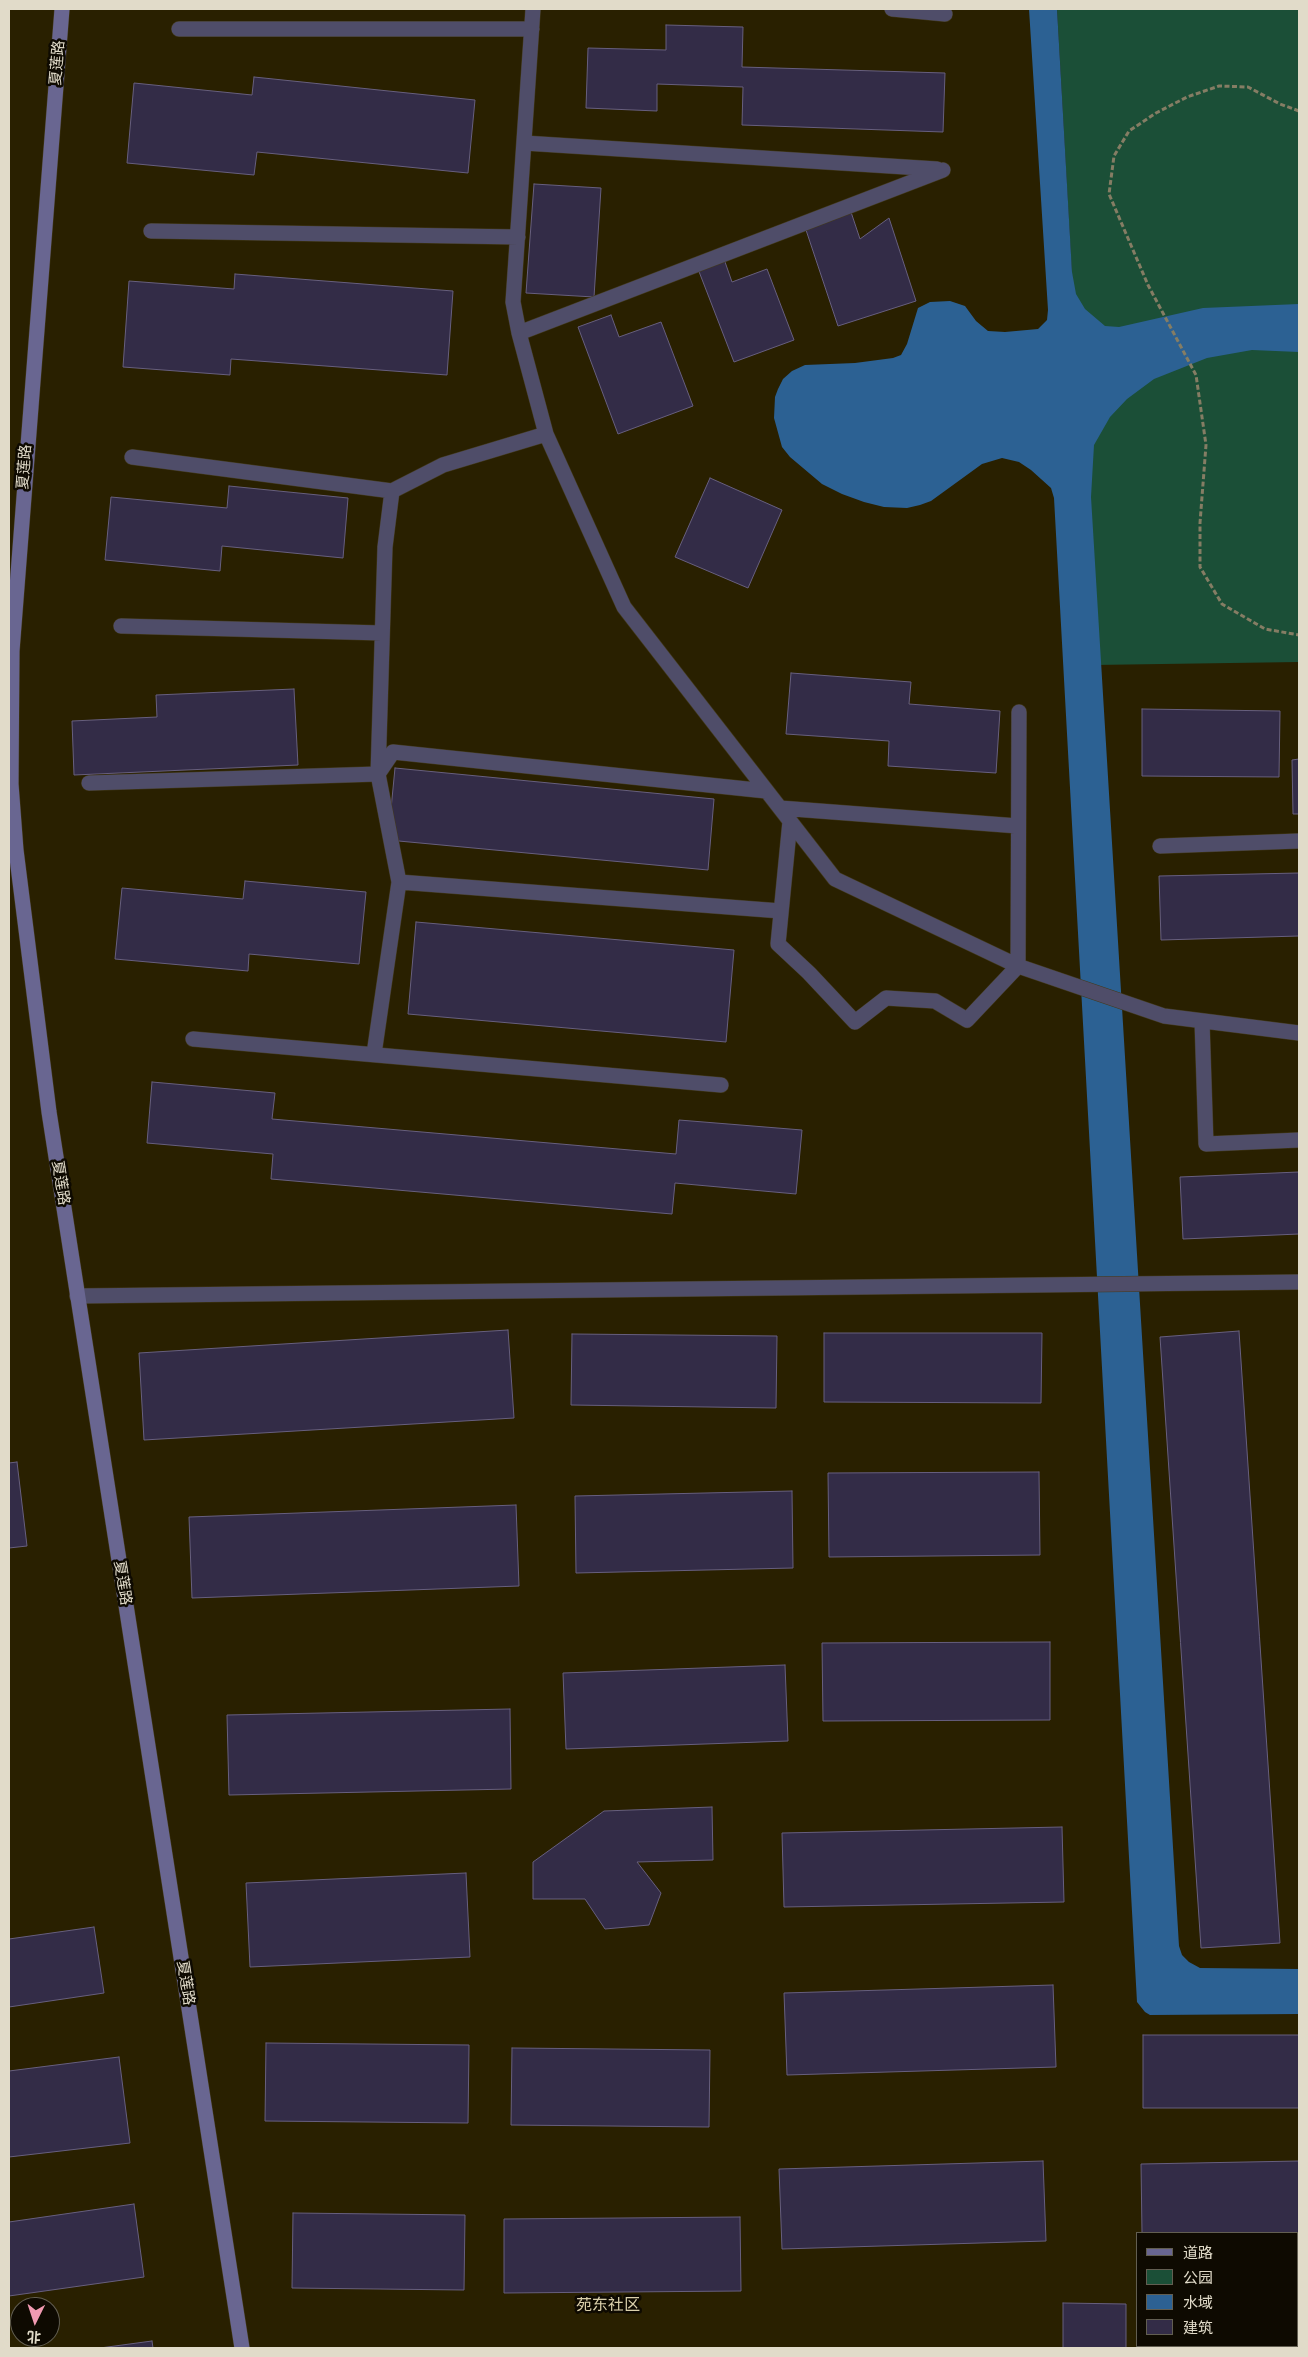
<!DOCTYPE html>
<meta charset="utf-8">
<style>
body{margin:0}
#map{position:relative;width:1308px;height:2357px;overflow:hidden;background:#292000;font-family:"Varela Round","Noto Sans SC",sans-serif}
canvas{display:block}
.frame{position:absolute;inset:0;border:10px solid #e1dbc9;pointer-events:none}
.legend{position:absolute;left:1136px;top:2232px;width:162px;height:115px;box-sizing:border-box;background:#0e0a01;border:1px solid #625e51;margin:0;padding:6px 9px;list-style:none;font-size:15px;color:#e1dbc9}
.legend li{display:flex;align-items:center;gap:10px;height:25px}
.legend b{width:25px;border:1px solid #625e51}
.north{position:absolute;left:10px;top:2297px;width:50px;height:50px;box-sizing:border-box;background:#0e0a01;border:1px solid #625e51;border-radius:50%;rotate:184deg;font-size:14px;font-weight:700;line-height:20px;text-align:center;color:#e1dbc9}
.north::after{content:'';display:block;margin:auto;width:18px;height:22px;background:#f19ab2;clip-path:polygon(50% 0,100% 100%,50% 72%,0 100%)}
</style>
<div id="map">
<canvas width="1308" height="2357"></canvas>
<div class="frame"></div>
<ul class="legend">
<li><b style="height:6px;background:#696691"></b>道路</li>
<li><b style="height:14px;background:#1b4f37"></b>公园</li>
<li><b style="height:14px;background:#2c6193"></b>水域</li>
<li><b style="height:14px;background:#332c47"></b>建筑</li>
</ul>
<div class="north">北</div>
</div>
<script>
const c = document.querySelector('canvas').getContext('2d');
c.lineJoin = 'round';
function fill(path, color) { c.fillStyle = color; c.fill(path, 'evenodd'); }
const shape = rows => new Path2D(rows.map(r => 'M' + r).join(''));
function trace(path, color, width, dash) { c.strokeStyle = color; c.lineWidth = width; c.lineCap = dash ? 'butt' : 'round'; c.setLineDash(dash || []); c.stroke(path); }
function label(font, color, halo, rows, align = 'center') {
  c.font = font + ' "Varela Round","Noto Sans SC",sans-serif'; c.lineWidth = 5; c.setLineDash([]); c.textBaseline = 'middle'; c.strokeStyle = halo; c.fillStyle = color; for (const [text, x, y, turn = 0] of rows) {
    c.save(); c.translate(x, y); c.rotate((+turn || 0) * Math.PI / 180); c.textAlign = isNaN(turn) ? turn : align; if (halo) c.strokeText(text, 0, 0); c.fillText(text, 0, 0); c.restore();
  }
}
fill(shape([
 [1057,9,1299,9,1299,662,1094,665]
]), '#1b4f37');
fill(shape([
 [1029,9,1057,9,1072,272,1076,294,1085,309,1105,326,1119,327,1203,308,1299,304,1299,352,1252,350,1207,358,1154,379,1127,399,1110,417,1094,445,1091,497,1179,1946,1182,1955,1189,1962,1200,1968,1299,1969,1299,2014,1150,2015,1145,2012,1137,2002,1054,498,1051,488,1031,470,1019,462,1002,458,982,464,931,501,920,505,907,508,884,507,864,502,842,494,822,484,790,457,782,447,774,418,775,397,778,389,783,379,792,371,805,365,855,363,893,358,901,355,907,344,918,308,930,302,950,301,965,306,976,321,988,331,1005,332,1038,329,1047,320,1048,310]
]), '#2c6193');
const building = shape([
 [666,25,743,27,742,67,945,73,943,132,742,125,743,87,657,84,657,111,586,108,588,48,666,50,666,25],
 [254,77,475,100,468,173,257,152,254,175,127,163,134,83,252,95,254,77],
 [534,184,601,188,594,297,526,293,534,184],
 [851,212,860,239,889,218,916,301,838,326,805,227,851,212],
 [724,259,732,282,767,269,794,340,734,362,698,269,724,259],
 [235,274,453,291,447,375,231,359,230,375,123,367,129,281,234,289,235,274],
 [611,315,619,337,661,322,693,406,618,434,578,327,611,315],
 [710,478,782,510,748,588,675,557,710,478],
 [229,486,348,498,343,558,222,546,220,571,105,560,111,497,227,508,229,486],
 [791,673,911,682,909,704,1000,711,996,773,888,766,889,741,786,734,791,673],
 [294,689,298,765,74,775,72,721,157,717,156,695,294,689],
 [1142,709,1280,711,1279,777,1142,776,1142,709],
 [1299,759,1299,814,1293,814,1292,760,1299,759],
 [395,768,714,799,708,870,388,840,395,768],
 [1299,873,1299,936,1161,940,1159,876,1299,873],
 [245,881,366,892,359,964,249,954,248,971,115,959,122,888,243,899,245,881],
 [416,922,734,950,726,1042,408,1014,416,922],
 [152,1082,275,1093,272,1119,676,1154,679,1120,802,1130,796,1194,675,1183,672,1214,271,1179,273,1154,147,1143,152,1082],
 [1299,1172,1299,1234,1183,1239,1180,1177,1299,1172],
 [508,1330,514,1418,144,1440,139,1353,508,1330],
 [1239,1331,1280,1943,1201,1948,1160,1337,1239,1331],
 [824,1333,1042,1333,1041,1403,824,1402,824,1333],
 [572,1334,777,1336,776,1408,571,1405,572,1334],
 [17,1462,27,1546,9,1548,9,1463,17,1462],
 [1039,1472,1040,1555,829,1557,828,1473,1039,1472],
 [792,1491,793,1568,576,1573,575,1496,792,1491],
 [516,1505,519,1586,192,1598,189,1517,516,1505],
 [1050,1642,1050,1720,823,1721,822,1643,1050,1642],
 [785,1665,788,1741,566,1749,563,1673,785,1665],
 [510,1709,511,1789,229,1795,227,1715,510,1709],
 [712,1807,713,1860,637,1862,661,1893,649,1925,605,1929,585,1899,533,1899,533,1862,604,1811,712,1807],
 [1062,1827,1064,1902,784,1907,782,1833,1062,1827],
 [466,1873,470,1957,250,1967,246,1883,466,1873],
 [94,1927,104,1993,9,2007,9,1939,94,1927],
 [1053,1985,1056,2067,787,2075,784,1993,1053,1985],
 [1143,2035,1299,2035,1299,2108,1143,2108,1143,2035],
 [266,2043,469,2045,468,2123,265,2121,266,2043],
 [512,2048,710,2050,709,2127,511,2125,512,2048],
 [119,2057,130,2143,9,2157,9,2071,119,2057],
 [1043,2161,1046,2241,782,2249,779,2169,1043,2161],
 [1299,2161,1299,2243,1297,2243,1297,2233,1142,2233,1141,2164,1299,2161],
 [134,2204,144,2277,9,2296,9,2222,134,2204],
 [293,2213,465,2215,464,2290,292,2288,293,2213],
 [740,2217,741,2291,504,2293,504,2219,740,2217],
 [1063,2303,1126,2304,1126,2348,1063,2348,1063,2303],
 [1297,2315,1299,2315,1299,2348,1155,2348,1155,2346,1297,2346,1297,2315],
 [152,2341,153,2348,100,2348,152,2341]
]);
fill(building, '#332c47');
trace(building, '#675f7e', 1);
const lane = shape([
 [533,9,513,302,519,333,546,434,624,607,835,879,1018,966,1164,1016,1299,1033],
 [892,9,945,14],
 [179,29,532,29],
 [524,143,937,169],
 [151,231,518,237],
 [519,333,943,170],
 [132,457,392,491],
 [121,626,382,633],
 [89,783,378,774,393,752,766,791],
 [780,808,1018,826],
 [790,821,778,944,809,973,855,1022,886,998,935,1001,967,1020,1018,966,1019,712],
 [1160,846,1299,841],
 [399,882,781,911],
 [1202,1021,1206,1144,1299,1140],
 [193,1039,721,1085],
 [374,1054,399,882,378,774,385,547,392,491,443,465,546,434]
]);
const street = shape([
 [77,1296,1299,1282]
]);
const secondary = shape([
 [62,9,12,651,11,784,16,850,49,1112,242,2348]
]);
trace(lane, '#433a1c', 16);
trace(street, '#433a1c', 16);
trace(secondary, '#433a1c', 16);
trace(shape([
 [1299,111,1280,104,1248,87,1219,86,1187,97,1156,113,1129,131,1114,156,1109,194,1148,285,1196,375,1206,445,1200,523,1200,567,1222,604,1265,629,1299,635]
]), '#857d64', 3, [5, 2.5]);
trace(lane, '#4f4d69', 15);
trace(street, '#4f4d69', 15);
trace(secondary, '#696691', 15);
label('15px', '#e1dbc9', '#0e0a01', [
 ["夏莲路",58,63,-85],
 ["夏莲路",25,467,-86],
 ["夏莲路",60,1183,81],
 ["夏莲路",122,1583,81],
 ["夏莲路",185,1983,81]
]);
label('16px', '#dcd1ac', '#0e0a01', [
 ["苑东社区",608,2306]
]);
</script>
